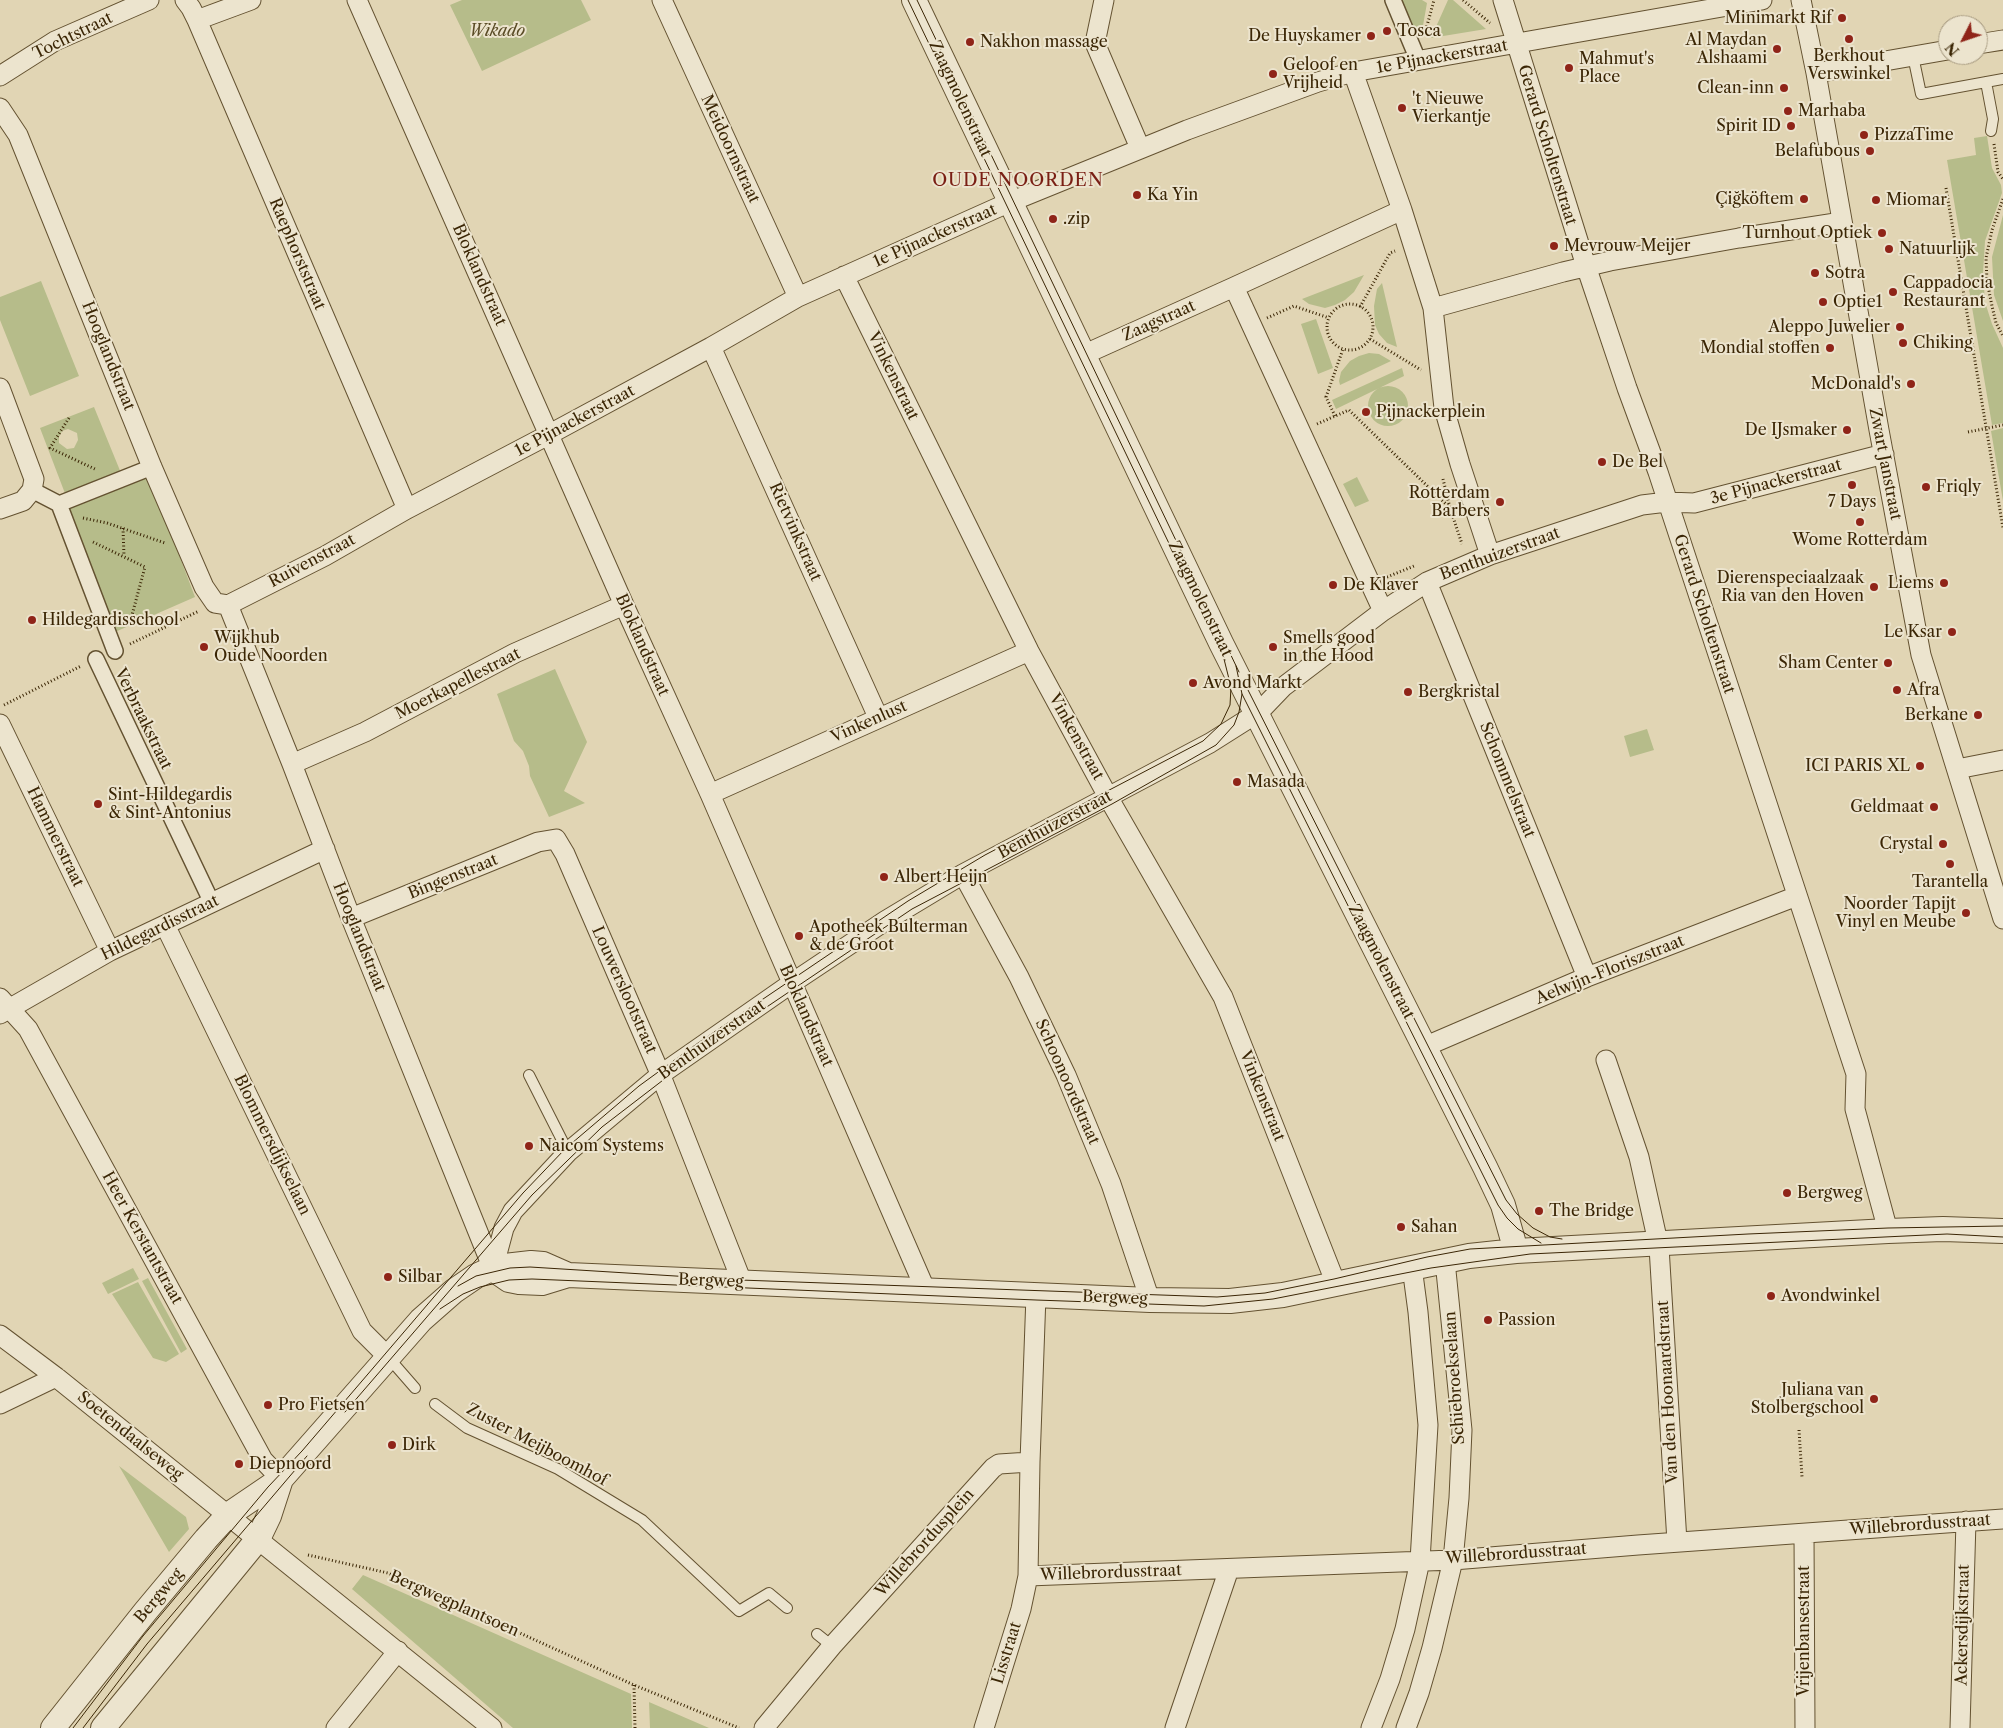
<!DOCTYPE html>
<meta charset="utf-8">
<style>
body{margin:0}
#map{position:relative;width:2003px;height:1728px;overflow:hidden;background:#e1d5b4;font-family:"Libre Caslon Text",serif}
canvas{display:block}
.north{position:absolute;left:1938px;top:15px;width:50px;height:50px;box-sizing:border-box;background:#ece4ce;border:1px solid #a5987e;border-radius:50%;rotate:229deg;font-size:14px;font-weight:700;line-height:20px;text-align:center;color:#3b2605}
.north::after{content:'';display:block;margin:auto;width:18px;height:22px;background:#8f2418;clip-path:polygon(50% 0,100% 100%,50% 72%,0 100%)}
</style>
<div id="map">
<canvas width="2003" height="1728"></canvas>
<div class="north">N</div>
</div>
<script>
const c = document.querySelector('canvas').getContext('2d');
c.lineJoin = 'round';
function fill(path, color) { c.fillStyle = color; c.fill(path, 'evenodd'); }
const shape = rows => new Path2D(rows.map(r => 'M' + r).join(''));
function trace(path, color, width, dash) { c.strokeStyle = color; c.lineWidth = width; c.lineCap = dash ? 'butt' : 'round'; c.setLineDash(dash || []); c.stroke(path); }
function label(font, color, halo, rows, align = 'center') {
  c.font = font + ' "Libre Caslon Text",serif'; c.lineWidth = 4; c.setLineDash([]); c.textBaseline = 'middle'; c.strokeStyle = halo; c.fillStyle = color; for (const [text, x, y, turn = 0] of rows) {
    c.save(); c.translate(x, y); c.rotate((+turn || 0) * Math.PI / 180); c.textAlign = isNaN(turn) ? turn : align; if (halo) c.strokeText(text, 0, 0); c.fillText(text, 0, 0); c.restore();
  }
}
fill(shape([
 [462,0,581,0,591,20,482,71,450,5],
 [1402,0,1422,0,1427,3,1422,31,1416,36],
 [1448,0,1453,0,1486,29,1431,38],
 [1987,136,1992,168,2001,185,2002,193,1985,241,1983,273,1985,302,1992,324,2003,348,2003,423,1992,425,1947,160,1976,155,1974,138],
 [2003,215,2003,321,1994,295,1992,257],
 [1364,275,1354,292,1345,300,1335,305,1325,308,1309,304,1302,299],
 [41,281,79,376,30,396,0,320,0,297],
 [1382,283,1397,347,1387,343,1379,334,1375,325,1374,306,1377,289],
 [1316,319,1333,368,1318,374,1301,324],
 [1369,353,1379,354,1391,361,1340,385,1339,381,1341,372,1350,361,1359,356],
 [1402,368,1404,376,1336,409,1332,400],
 '1368 406a20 20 0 1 1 40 0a20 20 0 1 1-40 0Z',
 [94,407,121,473,66,496,40,428],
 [68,429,77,433,78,440,74,448,67,449,59,443,59,437,62,431],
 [2003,428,2003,501,1991,431],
 [148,473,195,597,115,632,68,506],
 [1357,477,1369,501,1355,507,1343,484],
 [555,669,587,742,564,791,585,803,549,817,530,776,529,766,523,751,514,741,497,694],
 [1647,729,1654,750,1630,757,1624,736],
 [133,1268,139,1279,108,1294,102,1283],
 [148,1278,187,1349,181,1353,142,1281],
 [138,1282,179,1354,166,1362,153,1358,112,1294],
 [119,1466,186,1517,189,1529,169,1552],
 [363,1575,631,1694,632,1728,513,1728,352,1589],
 [649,1701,649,1702,709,1728,650,1728]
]), '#b6bc8a');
const service = shape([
 [1913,56,1921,94,2003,79],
 [1986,82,1993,119,1991,131],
 [529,1075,568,1152],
 [388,1357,415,1388],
 [435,1404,467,1428,558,1469,642,1520,739,1611,769,1593,787,1608],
 [817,1634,832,1646]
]);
const pedestrian = shape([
 [1393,0,1418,60],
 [32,490,59,504,115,651],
 [59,504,152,467],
 [96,659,212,903]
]);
const minor = shape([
 [185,0,191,8,197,20,407,509],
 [357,0,624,605,710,794,926,1291],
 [662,0,798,297],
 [1104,0,1095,43,1140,148],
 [1503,0,1586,266,1627,388,1658,472,1856,1074,1855,1109,1888,1231],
 [1801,0,1816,73,1879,430,1921,655,2003,919],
 [197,20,251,0],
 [1978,44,2003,40],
 [1353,72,1402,210],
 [1816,73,1948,50],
 [0,76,55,41,149,0],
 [0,108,18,135,152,467,204,587,215,603,228,605,325,556,407,509,550,434,711,347,798,297,1010,202,1187,130,1318,82,1353,72,1762,0],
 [844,276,1029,651,1112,804,1223,997,1336,1284],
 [1433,308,1563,272,1610,261,1739,238,1842,222],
 [711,347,878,717],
 [1083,355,1234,287],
 [0,388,34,479,32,490,23,501,0,509],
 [1427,582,1587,977],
 [228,605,292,764,351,918,493,1269],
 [1383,611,1234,287,1402,210,1433,308,1444,408,1460,464,1490,555],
 [0,724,110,951],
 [292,764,365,732,515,653,624,605],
 [1957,769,2003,760],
 [710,794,1029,651],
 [963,874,1019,977,1066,1075,1111,1184,1150,1300],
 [351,918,538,842,556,839,565,854,659,1071,742,1282],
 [165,925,362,1331,388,1357],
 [0,998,28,1029,263,1460,281,1479],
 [0,1014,110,951,325,849],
 [1424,1047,1587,977,1797,896],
 [1606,1060,1639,1157,1659,1247,1677,1542],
 [493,1269,504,1228,513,1211,568,1152,660,1075,792,983,885,921,963,874,1210,743,1259,712,1283,687,1383,611,1427,582,1490,555,1642,505,1667,502,1694,503,1884,454],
 [0,1335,56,1377,492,1728],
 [0,1404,56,1377],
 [1804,1534,1805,1728],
 [1028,1576,1453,1560,1638,1545,2003,1519],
 [336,1728,398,1651],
 [764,1728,832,1646,993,1468,999,1464,1030,1462],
 [984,1728,1021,1609,1028,1576,1030,1462,1036,1295],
 [1175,1728,1229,1569],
 [1371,1728,1390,1679,1405,1629,1420,1561,1428,1425,1418,1312,1412,1267],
 [1406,1728,1419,1693,1432,1648,1453,1560,1459,1498,1462,1430,1445,1261],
 [1960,1728,1966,1521]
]);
const tertiary = shape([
 [914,0,1221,643,1485,1167,1503,1205,1516,1251],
 [493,1269,509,1280,519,1282,542,1283,568,1275,1150,1300,1230,1301,1283,1295,1469,1256,1516,1251,1888,1231,1943,1229,2003,1231],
 [53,1728,145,1612,206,1539,228,1515,281,1479,421,1320,454,1291,476,1276,496,1267,531,1263,543,1264,568,1275],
 [103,1728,258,1539,269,1516,281,1479]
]);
trace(service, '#645231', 12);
trace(pedestrian, '#645231', 18);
trace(minor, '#645231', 21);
trace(tertiary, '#645231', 26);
trace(shape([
 [1463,0,1490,23],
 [1425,33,1434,0],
 [1994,144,1998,172,2003,179],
 [1946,188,2003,528],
 [2003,199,1992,230,1986,258,1987,281,1992,306,1996,323,2003,336],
 '1327 327a23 23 0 1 1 46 0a23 23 0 1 1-46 0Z',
 [1360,307,1390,253,1395,251],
 [1267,318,1294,306,1329,318],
 [1370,339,1421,370],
 [1335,416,1326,397,1343,349],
 [69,418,50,448,97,470],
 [1317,424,1349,410,1450,508,1462,544],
 [1968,432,2003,425],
 [1443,479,1450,508],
 [83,518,107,523,165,543],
 [123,528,124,556],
 [93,542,145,567,129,626],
 [1387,577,1414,566],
 [130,644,199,611],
 [4,705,81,666],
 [1799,1430,1802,1477],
 [308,1555,388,1573,634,1685,739,1728],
 [634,1685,635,1728]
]), '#3b2605', 3, [1, 2.5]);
trace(service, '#ece4ce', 10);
trace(pedestrian, '#ece4ce', 15);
trace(minor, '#ece4ce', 19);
trace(tertiary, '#ece4ce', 24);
trace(shape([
 [908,0,1225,660],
 [917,0,1239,672],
 [1248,690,1506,1200,1517,1214,1533,1228,1550,1237,1562,1239],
 [1242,694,1498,1205,1507,1218,1518,1229,1541,1243],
 [458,1286,476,1276,510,1268,530,1267,740,1280,1217,1297,1265,1293,1334,1279,1427,1257,1470,1249,1748,1234,1888,1228,2003,1226],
 [440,1309,463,1294,480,1287,509,1280,532,1279,1036,1300,1204,1306,1273,1299,1431,1268,1530,1254,1947,1234,2003,1237],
 [345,1412,532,1195,602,1127,697,1054,912,909,1112,804,1216,745,1234,725,1239,712,1242,694,1236,666],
 [73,1728,143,1636,268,1487,302,1451,523,1193,565,1149,639,1086,698,1043,908,901,985,855,1203,741,1221,724,1230,705,1231,687,1223,655],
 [83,1728,147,1644,307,1456]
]), '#3b2605', 1);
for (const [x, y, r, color] of [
 [1842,18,5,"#8f2418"],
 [1387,31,5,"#8f2418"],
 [1371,36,5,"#8f2418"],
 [1849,39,5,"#8f2418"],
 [970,42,5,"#8f2418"],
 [1777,49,5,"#8f2418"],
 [1569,68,5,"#8f2418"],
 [1273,74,5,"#8f2418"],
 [1784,88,5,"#8f2418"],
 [1402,108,5,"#8f2418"],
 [1788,111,5,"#8f2418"],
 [1791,126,5,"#8f2418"],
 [1864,135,5,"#8f2418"],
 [1870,151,5,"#8f2418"],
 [1137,195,5,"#8f2418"],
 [1804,199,5,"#8f2418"],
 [1876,200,5,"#8f2418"],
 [1053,219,5,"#8f2418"],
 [1882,233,5,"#8f2418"],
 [1554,246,5,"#8f2418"],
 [1889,249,5,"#8f2418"],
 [1815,273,5,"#8f2418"],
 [1893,292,5,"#8f2418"],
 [1823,302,5,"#8f2418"],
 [1900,327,5,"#8f2418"],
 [1903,343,5,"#8f2418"],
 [1830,348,5,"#8f2418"],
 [1911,384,5,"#8f2418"],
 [1366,412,5,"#8f2418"],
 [1847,430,5,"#8f2418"],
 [1602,462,5,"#8f2418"],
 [1852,485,5,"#8f2418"],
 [1926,487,5,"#8f2418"],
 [1500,502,5,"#8f2418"],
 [1860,522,5,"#8f2418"],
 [1944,583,5,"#8f2418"],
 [1333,585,5,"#8f2418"],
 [1874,587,5,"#8f2418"],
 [32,620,5,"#8f2418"],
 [1952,632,5,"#8f2418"],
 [204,647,5,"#8f2418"],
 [1273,647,5,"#8f2418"],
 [1888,663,5,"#8f2418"],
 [1193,683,5,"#8f2418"],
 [1897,690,5,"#8f2418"],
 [1408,692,5,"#8f2418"],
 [1978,715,5,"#8f2418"],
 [1920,766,5,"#8f2418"],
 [1237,782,5,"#8f2418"],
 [98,804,5,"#8f2418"],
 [1934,807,5,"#8f2418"],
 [1943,844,5,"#8f2418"],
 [1950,864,5,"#8f2418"],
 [884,877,5,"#8f2418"],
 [1966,913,5,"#8f2418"],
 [799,936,5,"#8f2418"],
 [529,1146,5,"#8f2418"],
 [1787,1193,5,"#8f2418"],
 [1539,1211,5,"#8f2418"],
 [1401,1227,5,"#8f2418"],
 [388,1277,5,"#8f2418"],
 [1771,1296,5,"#8f2418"],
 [1488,1320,5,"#8f2418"],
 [1874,1399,5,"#8f2418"],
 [268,1405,5,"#8f2418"],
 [392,1445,5,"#8f2418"],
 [239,1464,5,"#8f2418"]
]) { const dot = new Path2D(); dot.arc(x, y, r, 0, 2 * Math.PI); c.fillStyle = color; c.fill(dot); trace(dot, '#ece4ce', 2); }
label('16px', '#3b2605', '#ece4ce', [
 ["Minimarkt Rif",1832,18,"right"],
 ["Tosca",1397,31],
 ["De Huyskamer",1361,36,"right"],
 ["Al Maydan",1767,40,"right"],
 ["Alshaami",1767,58,"right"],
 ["Nakhon massage",980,42],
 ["Berkhout",1849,56,"center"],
 ["Verswinkel",1849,74,"center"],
 ["Mahmut's",1579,59],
 ["Place",1579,77],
 ["Geloof en",1283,65],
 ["Vrijheid",1283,83],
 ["Clean-inn",1774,88,"right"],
 ["'t Nieuwe",1412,99],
 ["Vierkantje",1412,117],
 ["Marhaba",1798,111],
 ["Spirit ID",1781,126,"right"],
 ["PizzaTime",1874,135],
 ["Belafubous",1860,151,"right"],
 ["Ka Yin",1147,195],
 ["Çiğköftem",1794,199,"right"],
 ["Miomar",1886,200],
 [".zip",1063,219],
 ["Turnhout Optiek",1872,233,"right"],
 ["Mevrouw Meijer",1564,246],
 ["Natuurlijk",1899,249],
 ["Sotra",1825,273],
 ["Cappadocia",1903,283],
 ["Restaurant",1903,301],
 ["Optie1",1833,302],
 ["Aleppo Juwelier",1890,327,"right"],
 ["Chiking",1913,343],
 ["Mondial stoffen",1820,348,"right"],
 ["McDonald's",1901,384,"right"],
 ["Pijnackerplein",1376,412],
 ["De IJsmaker",1837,430,"right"],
 ["De Bel",1612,462],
 ["Friqly",1936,487],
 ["Rotterdam",1490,493,"right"],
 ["Barbers",1490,511,"right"],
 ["7 Days",1852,502,"center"],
 ["Wome Rotterdam",1860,540,"center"],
 ["Dierenspeciaalzaak",1864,578,"right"],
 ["Ria van den Hoven",1864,596,"right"],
 ["Liems",1934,583,"right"],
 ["De Klaver",1343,585],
 ["Hildegardisschool",42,620],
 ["Le Ksar",1942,632,"right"],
 ["Wijkhub",214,638],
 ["Oude Noorden",214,656],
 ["Smells good",1283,638],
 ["in the Hood",1283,656],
 ["Sham Center",1878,663,"right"],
 ["Avond Markt",1203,683],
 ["Afra",1907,690],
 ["Bergkristal",1418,692],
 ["Berkane",1968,715,"right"],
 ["ICI PARIS XL",1910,766,"right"],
 ["Masada",1247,782],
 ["Sint-Hildegardis",108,795],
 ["& Sint-Antonius",108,813],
 ["Geldmaat",1924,807,"right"],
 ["Crystal",1933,844,"right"],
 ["Albert Heijn",894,877],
 ["Tarantella",1950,882,"center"],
 ["Noorder Tapijt",1956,904,"right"],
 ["Vinyl en Meube",1956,922,"right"],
 ["Apotheek Bulterman",809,927],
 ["& de Groot",809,945],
 ["Naicom Systems",539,1146],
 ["Bergweg",1797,1193],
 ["The Bridge",1549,1211],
 ["Sahan",1411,1227],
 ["Silbar",398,1277],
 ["Avondwinkel",1781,1296],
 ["Passion",1498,1320],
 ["Juliana van",1864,1390,"right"],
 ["Stolbergschool",1864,1408,"right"],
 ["Pro Fietsen",278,1405],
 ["Dirk",402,1445],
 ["Diepnoord",249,1464]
], 'left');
label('italic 16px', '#5a4c26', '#ece4ce', [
 ["Wikado",497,31]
]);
label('16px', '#3b2605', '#ece4ce', [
 ["Tochtstraat",73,36,-26],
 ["1e Pijnackerstraat",1442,57,-10],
 ["Zaagmolenstraat",960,99,65],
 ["Gerard Scholtenstraat",1547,145,73],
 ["Meidoornstraat",730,149,65],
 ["1e Pijnackerstraat",935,236,-24],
 ["Raephorststraat",297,254,67],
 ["Bloklandstraat",479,275,66],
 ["Zaagstraat",1159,321,-24],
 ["Hooglandstraat",108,356,68],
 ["Vinkenstraat",893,376,64],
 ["1e Pijnackerstraat",575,421,-28],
 ["Zwart Janstraat",1885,464,79],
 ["3e Pijnackerstraat",1776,482,-15],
 ["Rietvinkstraat",795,532,66],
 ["Benthuizerstraat",1500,554,-20],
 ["Ruivenstraat",312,561,-28],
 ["Zaagmolenstraat",1200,599,64],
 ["Gerard Scholtenstraat",1704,614,72],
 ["Bloklandstraat",642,645,66],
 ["Moerkapellestraat",458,684,-27],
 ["Verbraakstraat",143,719,64],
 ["Vinkenlust",869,722,-24],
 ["Vinkenstraat",1076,737,61],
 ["Schommelstraat",1507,780,68],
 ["Benthuizerstraat",1055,825,-28],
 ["Hammerstraat",55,837,64],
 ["Bingenstraat",453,877,-22],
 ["Hildegardisstraat",160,928,-26],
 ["Hooglandstraat",359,937,68],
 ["Zaagmolenstraat",1381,962,63],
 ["Aelwijn-Floriszstraat",1610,970,-22],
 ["Louwerslootstraat",624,990,66],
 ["Bloklandstraat",806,1016,66],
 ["Benthuizerstraat",712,1040,-35],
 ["Schoonoordstraat",1067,1082,66],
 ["Vinkenstraat",1262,1096,68],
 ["Blommersdijkselaan",272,1145,64],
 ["Heer Kerstantstraat",142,1238,61],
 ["Bergweg",711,1281,2],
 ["Bergweg",1115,1298,2],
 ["Schiebroekselaan",1455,1378,-94],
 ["Van den Hoonaardstraat",1668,1392,-93],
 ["Soetendaalseweg",130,1436,39],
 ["Zuster Meijboomhof",537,1445,28],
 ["Willebrordusstraat",1920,1525,-4],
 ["Willebrordusplein",925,1543,-48],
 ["Willebrordusstraat",1516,1554,-4],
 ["Willebrordusstraat",1111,1573,-2],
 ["Bergweg",159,1596,-50],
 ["Bergwegplantsoen",454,1604,24],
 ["Ackersdijkstraat",1963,1625,-89],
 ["Vrijenbansestraat",1804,1631,-90],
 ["Lisstraat",1007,1653,-73]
]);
c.letterSpacing = '1px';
label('18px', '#7a1f14', '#ece4ce', [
 ["OUDE NOORDEN",1018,181]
]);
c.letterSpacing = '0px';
</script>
